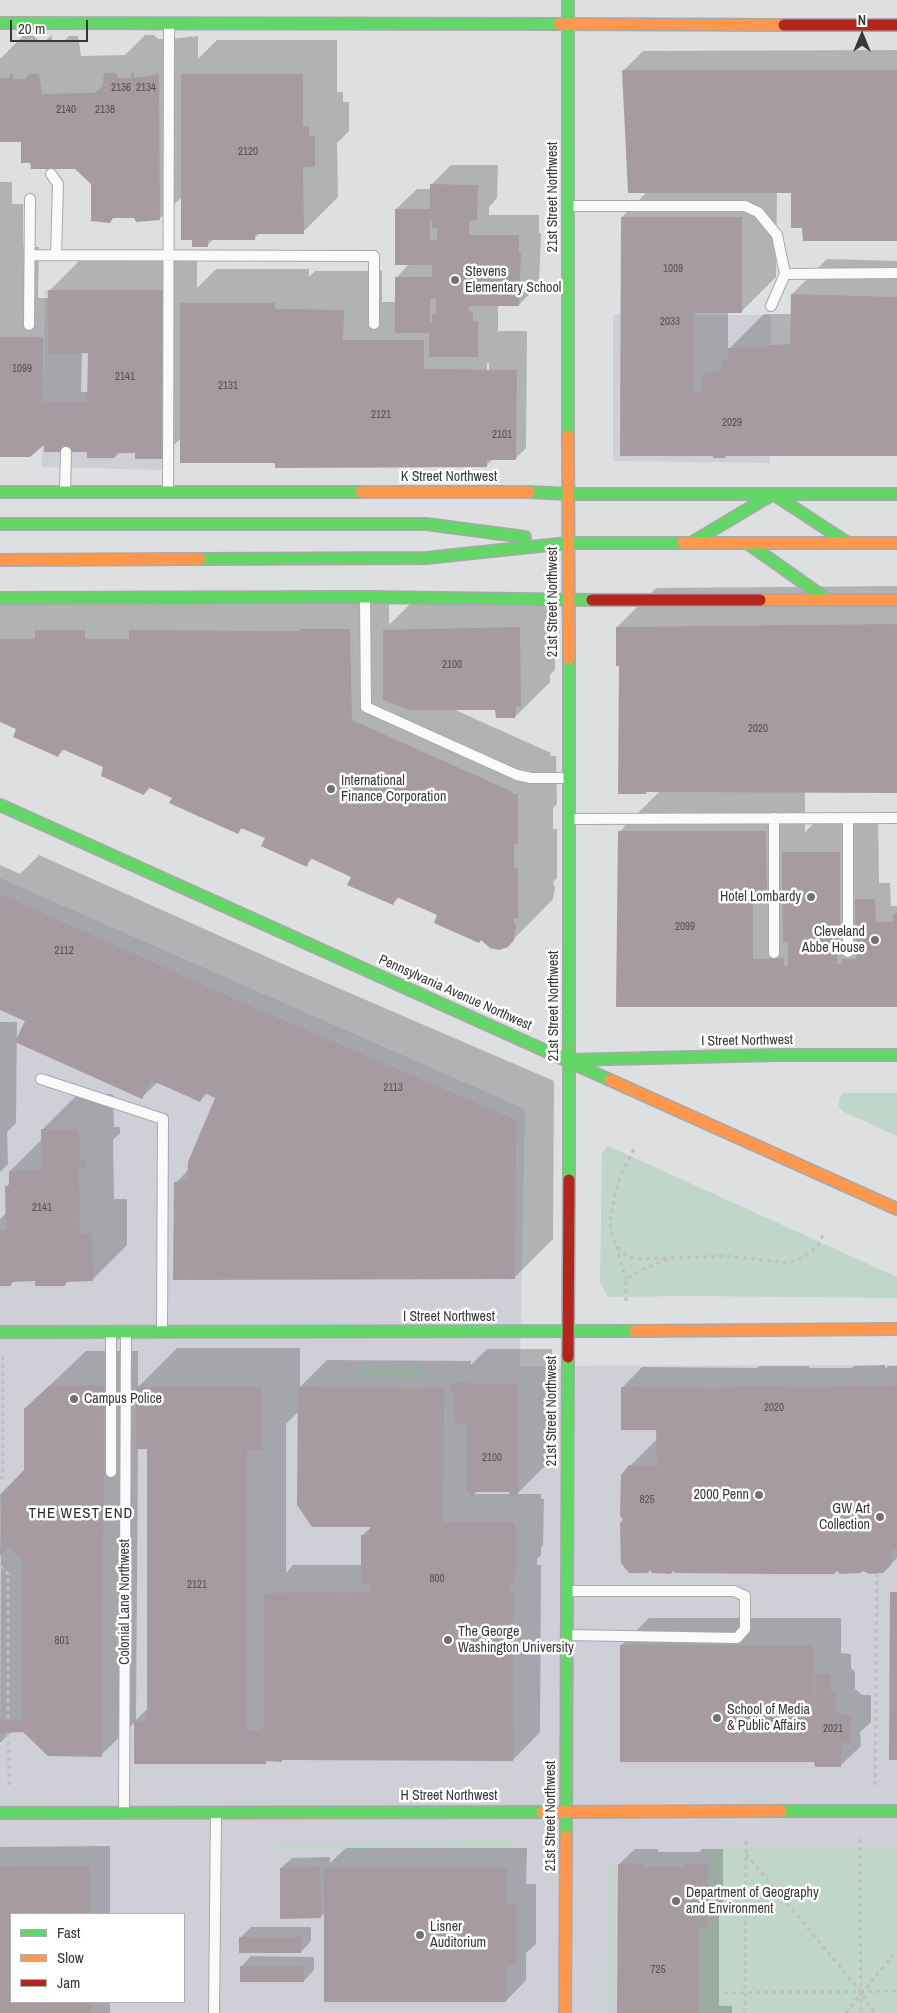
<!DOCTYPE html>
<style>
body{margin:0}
#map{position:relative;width:897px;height:2013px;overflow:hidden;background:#dedfe1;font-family:"Archivo Narrow",sans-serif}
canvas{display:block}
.legend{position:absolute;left:10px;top:1913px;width:175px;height:90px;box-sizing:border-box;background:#fff;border:1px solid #afafb0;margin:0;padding:6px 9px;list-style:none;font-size:15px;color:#38383a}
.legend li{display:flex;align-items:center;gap:10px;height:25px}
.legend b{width:25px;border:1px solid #afafb0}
.north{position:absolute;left:837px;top:10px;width:50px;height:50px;-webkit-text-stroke:4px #fff;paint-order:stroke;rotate:0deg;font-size:14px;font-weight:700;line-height:20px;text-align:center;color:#38383a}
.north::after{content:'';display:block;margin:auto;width:18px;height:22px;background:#38383a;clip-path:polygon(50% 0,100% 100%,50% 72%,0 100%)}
.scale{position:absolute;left:10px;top:20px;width:78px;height:22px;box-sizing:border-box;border:2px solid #38383a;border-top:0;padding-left:6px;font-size:15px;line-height:18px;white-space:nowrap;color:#38383a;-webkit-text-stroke:4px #fff;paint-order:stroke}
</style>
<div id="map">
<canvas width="897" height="2013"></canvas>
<ul class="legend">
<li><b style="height:6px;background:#63d668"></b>Fast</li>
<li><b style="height:6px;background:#ff974d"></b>Slow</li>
<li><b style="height:6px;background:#b3261e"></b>Jam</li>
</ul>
<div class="north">N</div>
<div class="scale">20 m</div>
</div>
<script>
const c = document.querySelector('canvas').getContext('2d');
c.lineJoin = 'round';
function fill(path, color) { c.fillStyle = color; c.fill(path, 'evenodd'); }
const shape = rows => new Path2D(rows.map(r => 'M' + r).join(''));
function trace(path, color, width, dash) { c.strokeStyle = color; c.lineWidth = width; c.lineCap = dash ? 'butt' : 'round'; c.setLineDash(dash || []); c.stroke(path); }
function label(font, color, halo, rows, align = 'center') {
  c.font = font + ' "Archivo Narrow",sans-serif'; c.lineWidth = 5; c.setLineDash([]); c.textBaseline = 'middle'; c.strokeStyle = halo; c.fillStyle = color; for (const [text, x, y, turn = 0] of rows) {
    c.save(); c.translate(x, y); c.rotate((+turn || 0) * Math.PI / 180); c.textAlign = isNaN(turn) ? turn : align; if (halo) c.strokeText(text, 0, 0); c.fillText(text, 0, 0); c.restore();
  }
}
fill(shape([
 [45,290,160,290,162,470,42,467],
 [613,315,771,315,770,463,613,461],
 [0,878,525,1109,520,1366,897,1365,897,2013,0,2013],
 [11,1914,184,1914,184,2002,11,2002]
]), '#cfd0d7');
fill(shape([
 [843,1093,897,1093,897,1136,844,1112,839,1107,839,1099],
 [608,1146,897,1277,897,1298,686,1296,608,1297,600,1283,602,1153],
 [359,1367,425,1368,425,1379,359,1378],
 [512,1841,512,1847,277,1849,277,1844],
 [708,1847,897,1848,897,2013,699,2013,699,1927,707,1926],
 [608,1866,614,1866,612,2013,606,2013]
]), '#c1d6ca');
fill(shape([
 [24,35,34,36,38,40,46,40,52,35,52,40,65,40,69,36,78,36,81,56,125,55,145,35,154,35,158,39,172,39,198,36,198,59,217,40,337,40,337,92,343,92,343,102,349,102,349,131,337,143,338,197,303,232,261,232,255,238,214,238,207,246,183,196,159,219,114,217,110,221,92,183,76,167,23,141,0,141,0,59],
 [897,50,897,240,803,227,792,191,777,191,776,277,741,312,728,312,728,350,764,314,792,314,792,294,827,259,897,261,897,454,727,455,725,457,714,457,622,217,647,192,623,71,643,51],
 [451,165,498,165,497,198,489,207,489,215,539,215,539,233,541,233,539,284,519,305,498,305,498,331,527,331,526,448,516,458,494,458,486,466,276,461,181,438,162,457,136,452,120,452,115,457,89,449,45,441,0,456,0,182,12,182,12,204,23,204,23,247,39,247,38,298,50,298,50,290,84,256,197,256,197,288,216,269,309,269,309,277,315,271,382,271,382,302,396,302,396,278,410,263,396,209,417,189,431,189,431,185],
 [82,352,89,352,89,392,81,392],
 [487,363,489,363,489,385,487,385],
 [897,586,897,791,805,791,805,832,823,814,878,813,879,883,890,883,891,906,897,906,897,1006,618,1005,620,831,660,791,648,791,646,793,620,665,617,627,656,588],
 [389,591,389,625,419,595,555,593,555,670,550,675,550,682,515,717,496,709,453,709,551,753,550,756,556,756,557,804,553,808,553,829,557,829,557,878,553,882,555,888,553,899,507,946,482,939,439,914,400,897,393,903,353,876,313,858,306,865,266,838,243,827,238,832,174,797,151,787,144,794,104,767,65,749,58,755,18,728,0,720,0,592],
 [39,855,294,969,554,1081,553,1239,514,1278,176,1183,189,1169,217,1098,207,1093,200,1101,158,1082,142,1097,27,1020,0,1008,0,865,20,874],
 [0,1022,17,1022,16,1123,7,1132,8,1164,0,1172],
 [113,1094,114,1127,120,1127,120,1133,113,1140,114,1199,127,1199,127,1245,92,1280,69,1280,65,1285,37,1280,15,1280,10,1285,0,1285,0,1219,7,1212,6,1187,10,1183,10,1171,43,1138,42,1130,77,1095],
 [177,1348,300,1348,300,1387,327,1360,471,1361,471,1365,487,1349,552,1349,552,1459,517,1494,541,1494,541,1499,544,1499,543,1545,541,1547,541,1555,537,1559,537,1565,541,1565,540,1732,513,1760,283,1758,268,1760,265,1763,135,1722,101,1755,24,1731,12,1731,0,1743,1,1539,0,1495,25,1470,25,1409,86,1351,138,1351,138,1387],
 [299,1411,372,1526,362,1536,362,1565,293,1565,286,1573,286,1424],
 [138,1447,148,1447,148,1708,136,1720],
 [478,1491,510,1491,510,1494,474,1494],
 [885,1365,885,1369,889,1366,897,1366,897,1558,892,1563,863,1570,837,1569,625,1519,630,1466,657,1439,657,1429,622,1388,642,1367,757,1368,759,1366,809,1366,809,1368,852,1368,854,1366],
 [649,1618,841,1618,841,1653,851,1654,851,1668,855,1672,855,1689,862,1695,871,1695,871,1722,860,1732,861,1746,840,1766,815,1761,621,1646],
 [110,1846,110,1914,11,1914,11,2002,110,2002,110,2013,0,2013,0,1847],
 [346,1848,527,1848,526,1884,536,1884,536,1944,526,1953,526,1980,506,2001,325,1912,320,1917,281,1868,292,1858,330,1857,330,1863],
 [635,1849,658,1849,658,1852,699,1852,702,1849,723,1849,723,1910,719,1913,719,2006,732,2006,732,2013,618,2013,619,1864],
 [251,1927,311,1927,311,1941,301,1952,241,1937],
 [251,1956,314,1957,314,1970,304,1981,241,1967]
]), '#0003');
fill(shape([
 [622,70,897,70,897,241,803,241,802,228,791,228,791,193,628,193],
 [104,73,115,73,119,78,131,78,131,73,134,73,134,78,159,74,160,220,136,222,134,218,113,218,110,223,91,221,91,184,75,169,31,169,30,163,21,163,21,142,0,142,0,78,10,78,10,74,13,74,13,79,25,79,29,74,39,74,42,94,94,93,102,87],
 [181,74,303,74,303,126,309,126,309,136,315,136,315,167,303,167,304,234,255,234,255,240,208,240,208,247,192,247,192,240,181,240],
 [430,184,478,185,477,220,469,221,469,235,519,235,519,253,521,253,519,306,469,306,469,311,473,311,473,321,478,321,478,357,429,357,429,333,395,333,395,277,432,277,432,265,395,265,395,209,430,209],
 [430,220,432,220,432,228,437,228,437,240,430,240],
 [430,299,436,299,436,314,432,314,432,322,430,322],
 [621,217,742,217,742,313,694,313,694,392,701,392,701,378,707,372,721,371,721,360,729,359,728,348,768,348,768,345,790,344,791,294,897,297,897,456,725,456,726,458,713,458,713,456,620,456],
 [48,290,163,290,163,459,135,459,135,453,115,453,115,458,87,458,87,452,44,452,44,445,30,457,0,457,0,337,43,337,43,402,87,402,88,353,48,353],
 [180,303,275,303,275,309,344,310,343,340,424,340,424,369,517,370,516,460,487,460,487,467,275,468,275,463,180,463],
 [897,624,897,793,646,792,646,794,618,794,619,666,616,666,616,627],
 [520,627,521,707,516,707,515,718,496,718,495,710,408,710,383,700,383,630],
 [300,629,350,629,352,720,513,792,512,794,518,794,518,844,514,844,514,868,518,868,518,918,513,918,516,927,514,940,508,947,499,950,490,948,481,940,479,943,434,923,437,915,397,897,393,905,347,885,351,877,310,858,307,867,261,846,265,838,241,828,238,834,169,803,172,798,148,787,144,795,101,776,103,767,62,749,58,757,13,737,16,729,0,722,0,639,35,639,35,630,85,630,85,639,129,639,129,630,300,631],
 [618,831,766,831,767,896,753,895,753,959,784,958,784,966,788,966,788,942,783,942,782,852,840,852,840,942,837,942,837,964,841,964,842,959,856,959,855,899,875,899,876,922,893,922,893,914,897,913,897,1007,616,1007],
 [0,894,255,1008,516,1120,515,1279,173,1280,174,1182,187,1181,188,1162,215,1098,204,1093,200,1102,151,1080,142,1099,15,1042,25,1021,0,1010],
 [41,1129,79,1129,80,1161,86,1161,86,1169,79,1169,80,1233,92,1233,93,1281,65,1282,65,1286,35,1286,35,1281,11,1282,11,1286,0,1286,0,1230,6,1230,5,1186,9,1186,9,1171,42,1170],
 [451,1383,518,1384,518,1495,509,1496,509,1492,475,1492,475,1496,470,1496,470,1492,467,1492,467,1424,455,1423,455,1392,450,1392],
 [50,1385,104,1385,102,1757,48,1756,23,1732,0,1733,0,1720,23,1720,23,1561,9,1547,0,1556,1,1494,24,1470,24,1409],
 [865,1385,865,1388,867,1386,897,1385,897,1550,892,1550,892,1564,883,1573,870,1574,863,1571,860,1573,840,1574,837,1571,834,1574,778,1574,675,1573,674,1571,670,1574,652,1573,650,1570,647,1573,629,1573,621,1563,620,1523,623,1519,620,1516,621,1475,629,1465,657,1465,656,1430,621,1430,621,1387,738,1388,738,1386,789,1386,789,1388,832,1388,832,1386],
 [136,1387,262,1387,262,1450,247,1450,247,1731,256,1731,264,1727,264,1593,370,1592,370,1584,361,1584,361,1535,370,1535,370,1527,312,1527,297,1505,298,1387,444,1388,443,1522,514,1522,514,1526,516,1526,516,1574,513,1574,513,1584,509,1584,509,1592,514,1592,513,1761,282,1760,282,1762,266,1761,266,1764,134,1764,134,1721,147,1721,147,1449,136,1449],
 [890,1592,897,1592,897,1760,889,1760],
 [620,1645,813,1645,814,1747,815,1673,831,1674,831,1689,836,1693,835,1709,841,1715,851,1715,851,1743,841,1743,841,1767,815,1767,814,1762,620,1762],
 [618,1864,643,1864,643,1867,685,1867,685,1864,708,1864,707,1927,699,1927,699,2013,617,2013],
 [87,1866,90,1866,90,1914,11,1914,11,2002,91,2002,91,2013,0,2013,0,1867],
 [320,1867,321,1918,280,1919,280,1868],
 [324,1868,507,1868,506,1904,516,1904,516,1965,506,1965,506,2002,324,2002],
 [239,1937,301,1937,301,1953,239,1953],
 [240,1966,304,1967,304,1982,240,1982]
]), '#a59ba1');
const lane = shape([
 [51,174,58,184,56,255],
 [569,206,745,206,751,209,758,212,777,235,785,274,771,306],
 [30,255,374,256,374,324],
 [785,274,897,273],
 [29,325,30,199],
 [65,491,66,452],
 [168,491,169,24],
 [365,598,366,707,517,775,531,778,568,778],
 [774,818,774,953],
 [848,818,848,952],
 [571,819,897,818],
 [41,1079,163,1119,162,1330],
 [111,1332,111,1472],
 [567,1635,737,1638,745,1629,745,1596,734,1591,568,1591],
 [124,1811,126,1333],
 [214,2013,216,1814]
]);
const fast = shape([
 [568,0,568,436],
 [0,23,559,24],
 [0,492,361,492],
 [529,492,568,494,897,494],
 [0,524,426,524,525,537],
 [691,543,773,494,848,543],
 [747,543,828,600],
 [200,559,426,558,568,543,683,543],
 [0,598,365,597,592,600],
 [569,659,569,1180],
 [0,805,610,1080],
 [569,1060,776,1055,897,1055],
 [0,1332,635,1331],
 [781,1811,897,1811],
 [0,1813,542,1812],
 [566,1836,568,1357]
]);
const slow = shape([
 [559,24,784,25],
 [568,436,569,659],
 [361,492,529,492],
 [683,543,897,543],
 [0,560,200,559],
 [760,600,897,600],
 [610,1080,897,1209],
 [635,1331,897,1329],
 [542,1812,781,1811],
 [565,2013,566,1836]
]);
const jam = shape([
 [784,25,897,25],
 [592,600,760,600],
 [568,1357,569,1180]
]);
trace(lane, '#a8a8aa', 12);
trace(fast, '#a8a8aa', 14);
trace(slow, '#a8a8aa', 14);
trace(jam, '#a8a8aa', 14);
trace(shape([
 [634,1149,620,1177,615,1195,610,1223,612,1233,615,1242,621,1251,629,1257,639,1259,667,1258],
 [616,1246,626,1279],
 [626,1301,626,1279,643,1269,670,1258,726,1256,789,1263,798,1260,812,1251,818,1245,823,1235],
 [0,1479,3,1477,3,1357],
 [0,1566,8,1574,8,1720],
 [8,1733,9,1787],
 [875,1785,877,1573],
 [860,1839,861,2013],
 [746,1854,861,1992,874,2013],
 [724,1993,897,1991],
 [745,2013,746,1840],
 [846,2013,897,1950]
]), '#c0c0c1', 3, [4, 4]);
trace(lane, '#fafafa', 10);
trace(fast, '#63d668', 11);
trace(slow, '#ff974d', 11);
trace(jam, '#b3261e', 11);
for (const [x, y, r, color] of [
 [455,280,5,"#727274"],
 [331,789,5,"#727274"],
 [811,897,5,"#727274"],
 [875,940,5,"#727274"],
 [74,1399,5,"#727274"],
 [759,1495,5,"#727274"],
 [880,1517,5,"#727274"],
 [448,1640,5,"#727274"],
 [717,1718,5,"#727274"],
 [676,1901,5,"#727274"],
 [420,1935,5,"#727274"]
]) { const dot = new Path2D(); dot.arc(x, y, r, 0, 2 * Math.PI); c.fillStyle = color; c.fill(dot); trace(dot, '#fff', 2); }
label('11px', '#535154', null, [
 ["2136",121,88],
 ["2134",146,88],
 ["2140",66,110],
 ["2138",105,110],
 ["2120",248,152],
 ["1009",673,269],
 ["2033",670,322],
 ["1099",22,369],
 ["2141",125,377],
 ["2131",228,386],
 ["2121",381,415],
 ["2029",732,423],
 ["2101",502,435],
 ["2100",452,665],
 ["2020",758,729],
 ["2099",685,927],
 ["2112",64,951],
 ["2113",393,1088],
 ["2141",42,1208],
 ["2020",774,1408],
 ["2100",492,1458],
 ["825",647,1500],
 ["800",437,1579],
 ["2121",197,1585],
 ["801",62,1641],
 ["2021",833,1729],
 ["725",658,1970]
]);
label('14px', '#38383a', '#fff', [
 ["21st Street Northwest",553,197,-90],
 ["K Street Northwest",449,477],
 ["21st Street Northwest",553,602,-90],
 ["Pennsylvania Avenue Northwest",455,993,24],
 ["21st Street Northwest",554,1006,-90],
 ["I Street Northwest",747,1041,-1],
 ["I Street Northwest",449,1317],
 ["21st Street Northwest",552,1411,-90],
 ["Colonial Lane Northwest",125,1602,-90],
 ["H Street Northwest",449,1796],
 ["21st Street Northwest",551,1816,-90]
]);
label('14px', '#38383a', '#fff', [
 ["Stevens",465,272],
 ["Elementary School",465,288],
 ["International",341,781],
 ["Finance Corporation",341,797],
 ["Hotel Lombardy",801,897,"right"],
 ["Cleveland",865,932,"right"],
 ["Abbe House",865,948,"right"],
 ["Campus Police",84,1399],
 ["2000 Penn",749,1495,"right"],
 ["GW Art",870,1509,"right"],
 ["Collection",870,1525,"right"],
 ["The George",458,1632],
 ["Washington University",458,1648],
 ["School of Media",727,1710],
 ["& Public Affairs",727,1726],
 ["Department of Geography",686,1893],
 ["and Environment",686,1909],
 ["Lisner",430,1927],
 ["Auditorium",430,1943]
], 'left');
c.letterSpacing = '1px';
label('15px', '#2a2b2e', '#fff', [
 ["THE WEST END",81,1514]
]);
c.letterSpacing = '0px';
</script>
